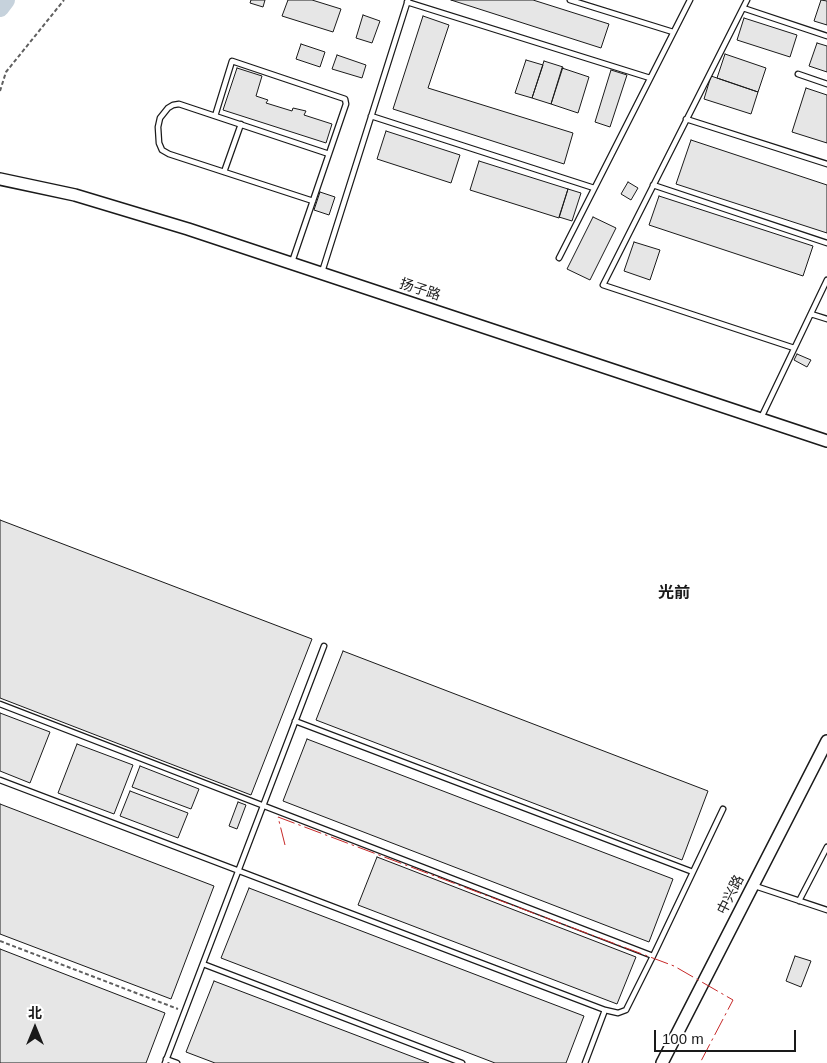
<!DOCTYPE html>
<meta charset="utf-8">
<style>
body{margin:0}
#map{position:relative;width:827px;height:1063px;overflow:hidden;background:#fff;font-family:Helvetica,"Noto Sans SC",sans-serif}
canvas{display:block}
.north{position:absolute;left:10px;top:1003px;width:50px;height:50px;-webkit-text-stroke:4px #fff;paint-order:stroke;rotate:0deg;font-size:14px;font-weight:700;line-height:20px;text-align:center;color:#1a1a1a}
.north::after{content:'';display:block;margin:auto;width:18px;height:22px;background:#1a1a1a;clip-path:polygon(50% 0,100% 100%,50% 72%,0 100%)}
.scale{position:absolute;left:654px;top:1030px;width:142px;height:22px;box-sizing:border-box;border:2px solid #1a1a1a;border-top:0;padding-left:6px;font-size:15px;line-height:18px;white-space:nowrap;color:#1a1a1a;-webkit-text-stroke:4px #fff;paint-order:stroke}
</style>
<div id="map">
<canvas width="827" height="1063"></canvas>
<div class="north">北</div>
<div class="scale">100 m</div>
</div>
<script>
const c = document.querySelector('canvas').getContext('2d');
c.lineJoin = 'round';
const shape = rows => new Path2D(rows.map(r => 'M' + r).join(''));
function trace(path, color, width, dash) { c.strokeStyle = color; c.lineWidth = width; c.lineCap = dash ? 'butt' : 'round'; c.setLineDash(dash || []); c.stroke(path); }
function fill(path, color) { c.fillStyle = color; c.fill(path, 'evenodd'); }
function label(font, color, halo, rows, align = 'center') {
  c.font = font + ' Helvetica,"Noto Sans SC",sans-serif'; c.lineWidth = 4; c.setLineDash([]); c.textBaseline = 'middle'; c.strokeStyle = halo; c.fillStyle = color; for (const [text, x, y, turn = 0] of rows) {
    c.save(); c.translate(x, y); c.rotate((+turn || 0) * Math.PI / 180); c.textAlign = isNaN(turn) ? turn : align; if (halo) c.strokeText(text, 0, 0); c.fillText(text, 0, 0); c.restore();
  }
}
trace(shape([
 [0,8,6,0]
]), '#c6d2dc', 18);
const building = shape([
 [251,0,265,0,263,7,250,3,251,0],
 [288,0,312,0,341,9,333,32,282,16,288,0],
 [451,0,533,0,609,24,601,48,451,0],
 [821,0,827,1,827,25,814,21,821,0],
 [363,15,380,21,372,43,356,38,363,15],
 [423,16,449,25,428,88,573,133,564,164,393,109,423,16],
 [744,18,797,35,790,57,737,40,744,18],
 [817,43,827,46,827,72,809,66,817,43],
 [301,44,325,52,320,67,296,59,301,44],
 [725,54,766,68,758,92,717,78,725,54],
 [337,55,366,65,362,78,332,69,337,55],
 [526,60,543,65,532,98,515,93,526,60],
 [544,61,563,67,551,104,532,98,544,61],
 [237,68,262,76,256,96,268,100,266,103,292,111,293,108,306,111,304,115,332,124,326,143,223,110,237,68],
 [562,68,589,77,578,113,551,104,562,68],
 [611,70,627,75,610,127,595,122,611,70],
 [711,76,758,92,751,114,704,99,711,76],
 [806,88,827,95,827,143,792,132,806,88],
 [386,131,460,155,451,183,377,159,386,131],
 [691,140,827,185,827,233,676,184,691,140],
 [479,161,568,189,559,218,470,190,479,161],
 [628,182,638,188,631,200,621,194,628,182],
 [568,189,581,193,572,221,559,217,568,189],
 [320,192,335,197,329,215,314,210,320,192],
 [659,196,813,246,803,276,649,225,659,196],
 [593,217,616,228,590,280,567,269,593,217],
 [634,242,660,250,650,280,624,271,634,242],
 [797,354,811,360,807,367,794,360,797,354],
 [0,520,312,639,251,795,0,698,0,520],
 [343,651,708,791,682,860,316,720,343,651],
 [0,713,50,732,30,783,0,771,0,713],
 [307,739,673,879,649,942,283,801,307,739],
 [77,744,133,765,114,814,58,793,77,744],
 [140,766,199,789,191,809,132,787,140,766],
 [130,791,188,813,178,838,120,816,130,791],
 [238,802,246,805,237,829,229,826,238,802],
 [0,804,214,886,171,999,0,934,0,804],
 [377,857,636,957,617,1004,358,905,377,857],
 [249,888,584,1016,566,1063,495,1063,221,958,249,888],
 [0,949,165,1013,146,1063,0,1063,0,949],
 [795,956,811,961,801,987,786,981,795,956],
 [214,981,429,1063,215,1063,186,1052,214,981]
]);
fill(building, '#e6e6e6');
trace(building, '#1a1a1a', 1);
const service = shape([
 [570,0,673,32],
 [747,0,603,285,794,348],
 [407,2,650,78],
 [743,8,827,36],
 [798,74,827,84],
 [215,116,232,61,345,99,346,104,292,262],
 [371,116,594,188],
 [686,119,827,164],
 [224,172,241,124],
 [653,185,827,243],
 [313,201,169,154,162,150,159,143,158,127,160,118,168,108,173,105,179,104,329,154],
 [559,258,690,0],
 [322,272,408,0],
 [811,314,827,319],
 [761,418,827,280],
 [0,704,653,956],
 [295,721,693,872],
 [0,780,605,1010,585,1063],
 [755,886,827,910],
 [799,901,827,847],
 [203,964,462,1063],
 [605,1010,618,1013,626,1010,653,956,723,809],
 [166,1059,177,1063],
 [165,1063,324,646]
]);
const tertiary = shape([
 [0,179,75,195,188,229,827,441],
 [662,1063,827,741]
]);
trace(service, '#1a1a1a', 7);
trace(tertiary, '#1a1a1a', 14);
trace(shape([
 [0,91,6,72,64,0],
 [0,941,178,1009]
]), '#5f5f5f', 2, [4, 2.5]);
trace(service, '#fff', 4.5);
trace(tertiary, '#fff', 11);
trace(shape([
 [285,845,278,817,674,966,733,1000,700,1063]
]), '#c62828', 1, [18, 4, 2.5, 4]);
label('14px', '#1a1a1a', '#fff', [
 ["扬子路",420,290,18],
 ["中兴路",731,895,-63]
]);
label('bold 16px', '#1a1a1a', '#fff', [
 ["光前",674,594]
]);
</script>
